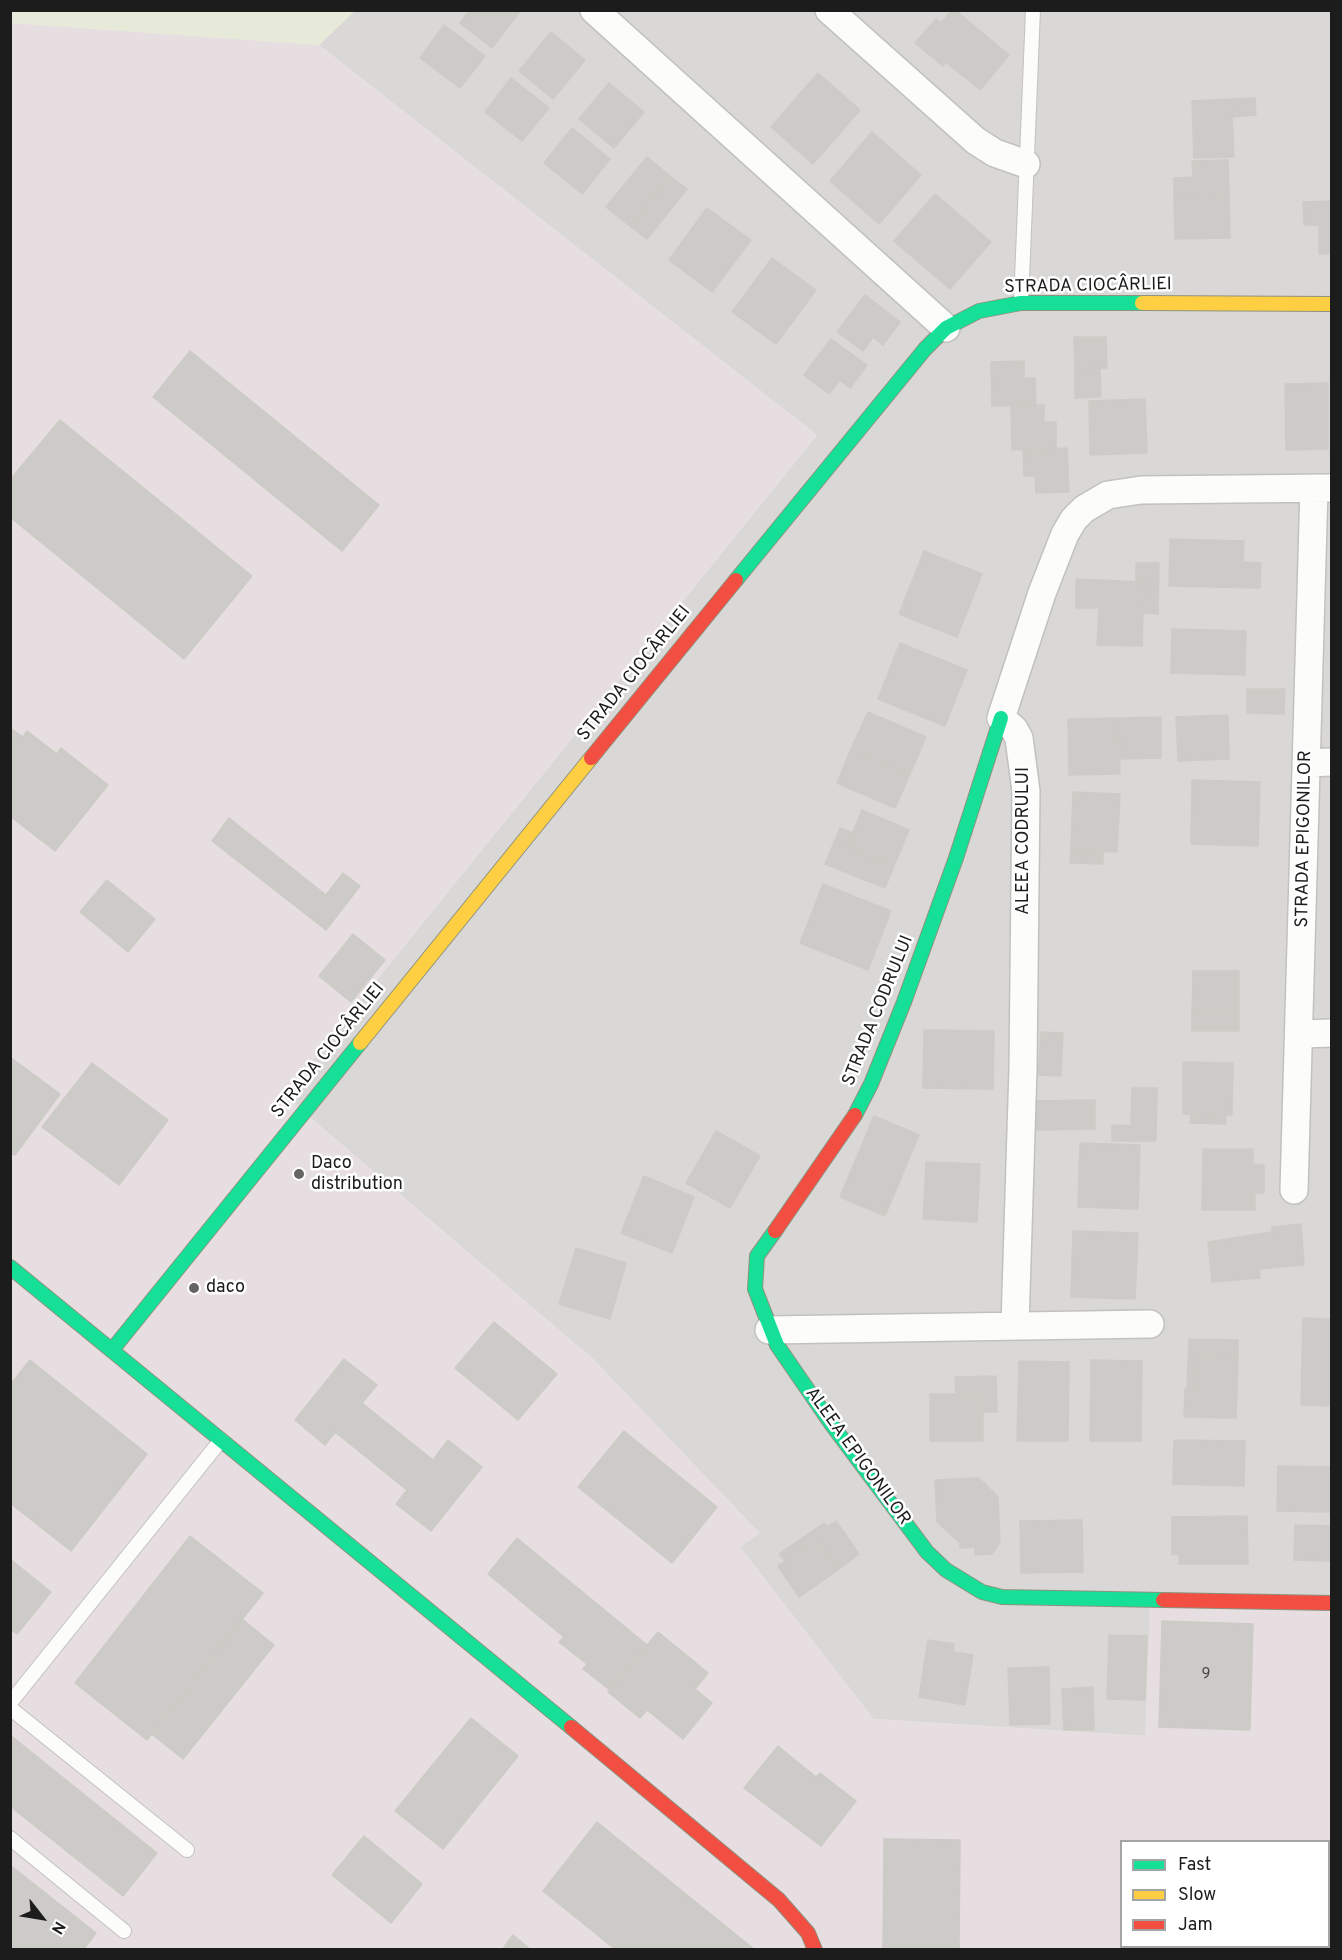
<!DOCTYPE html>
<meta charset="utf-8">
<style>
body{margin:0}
#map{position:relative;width:1342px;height:1960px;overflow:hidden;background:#eae9e4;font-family:Overpass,sans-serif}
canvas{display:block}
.frame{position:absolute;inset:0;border:12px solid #1c1c1c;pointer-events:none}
.legend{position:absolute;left:1120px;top:1840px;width:210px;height:108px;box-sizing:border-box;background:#fff;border:2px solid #a4a4a4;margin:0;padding:8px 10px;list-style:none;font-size:18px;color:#1c1c1c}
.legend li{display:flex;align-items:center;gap:12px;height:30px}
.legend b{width:30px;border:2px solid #a4a4a4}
.north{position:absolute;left:12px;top:1888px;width:60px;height:60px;-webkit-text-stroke:4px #fff;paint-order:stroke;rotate:121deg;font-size:16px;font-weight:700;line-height:24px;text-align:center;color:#1c1c1c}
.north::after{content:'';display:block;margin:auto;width:21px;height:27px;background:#1c1c1c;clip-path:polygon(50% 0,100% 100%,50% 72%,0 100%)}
</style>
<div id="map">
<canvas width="1342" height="1960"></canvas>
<div class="frame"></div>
<ul class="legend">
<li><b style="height:8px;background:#16e098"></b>Fast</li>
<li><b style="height:8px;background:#ffcf43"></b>Slow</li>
<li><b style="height:8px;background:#f24e42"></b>Jam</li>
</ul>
<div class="north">N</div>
</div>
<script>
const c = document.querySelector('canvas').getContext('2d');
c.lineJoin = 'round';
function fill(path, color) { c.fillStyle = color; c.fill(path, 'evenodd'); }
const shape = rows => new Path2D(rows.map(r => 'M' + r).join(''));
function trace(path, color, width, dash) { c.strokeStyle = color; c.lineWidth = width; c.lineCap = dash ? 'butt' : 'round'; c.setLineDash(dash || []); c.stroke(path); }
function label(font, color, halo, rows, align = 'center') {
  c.font = font + ' Overpass,sans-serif'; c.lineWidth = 5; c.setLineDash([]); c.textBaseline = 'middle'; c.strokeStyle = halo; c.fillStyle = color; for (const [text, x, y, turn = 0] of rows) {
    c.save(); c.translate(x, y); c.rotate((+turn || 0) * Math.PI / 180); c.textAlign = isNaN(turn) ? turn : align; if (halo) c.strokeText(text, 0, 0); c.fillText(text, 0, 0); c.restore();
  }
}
fill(shape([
 [355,10,1331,11,1331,1610,1145,1736,873,1719,740,1547,759,1533,593,1359,284,1095,817,435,319,45]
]), '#d9d8d6');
fill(shape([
 [10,23,319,45,817,435,284,1095,593,1359,760,1533,740,1547,874,1719,1145,1736,1150,1605,1331,1610,1331,1949,11,1949],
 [1122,1842,1328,1842,1328,1946,1122,1946]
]), '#e7dee2');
fill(shape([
 [10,11,11,10,355,11,319,45,11,23]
]), '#e7ead8');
const building = shape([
 [470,10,521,10,492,48,460,23,470,10],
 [952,10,955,10,1009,55,980,90,946,62,943,66,915,43,936,19,941,23,952,10],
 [444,25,485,56,460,88,420,58,444,25],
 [551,32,585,60,553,99,519,71,551,32],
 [818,73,860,110,813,164,771,127,818,73],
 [511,78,549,108,522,141,485,112,511,78],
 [609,83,644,112,614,148,579,119,609,83],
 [1255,98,1256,115,1232,117,1231,99,1255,98],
 [1231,99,1234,157,1194,158,1192,101,1231,99],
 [572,128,610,159,582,194,544,163,572,128],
 [872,132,921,175,879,224,830,181,872,132],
 [647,157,670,176,630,226,606,207,647,157],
 [1228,160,1229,196,1174,197,1174,178,1193,177,1192,161,1228,160],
 [670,176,687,189,647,239,630,226,670,176],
 [935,194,991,242,950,289,894,241,935,194],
 [1229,196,1230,238,1175,239,1174,197,1229,196],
 [1332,201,1332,254,1319,254,1319,225,1304,225,1303,202,1332,201],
 [707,208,751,240,712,292,669,260,707,208],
 [772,258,816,290,776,344,732,312,772,258],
 [865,295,900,322,883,345,873,337,863,351,837,332,865,295],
 [1074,337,1106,337,1107,368,1075,369,1074,337],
 [831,339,867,365,850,388,840,380,829,394,804,375,831,339],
 [190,351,379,505,342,551,153,397,190,351],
 [1024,361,1024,378,1035,378,1036,405,992,406,991,362,1024,361],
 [1100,368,1101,397,1075,398,1075,369,1100,368],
 [1328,383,1328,449,1286,450,1285,384,1328,383],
 [1145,399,1147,453,1090,455,1089,401,1145,399],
 [1044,405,1044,422,1056,422,1056,448,1012,450,1011,406,1044,405],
 [60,420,252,576,184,659,10,517,10,480,60,420],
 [1067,448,1069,492,1036,493,1035,476,1024,476,1023,450,1067,448],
 [1170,539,1244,541,1243,562,1261,563,1260,588,1169,586,1170,539],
 [924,551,982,574,957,637,899,614,924,551],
 [1136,563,1159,563,1158,614,1143,613,1144,582,1136,581,1136,563],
 [1076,579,1144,582,1142,646,1097,645,1099,608,1076,608,1076,579],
 [1172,629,1246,631,1245,675,1171,673,1172,629],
 [900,643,967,670,945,726,878,699,900,643],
 [1247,689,1285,689,1284,714,1247,713,1247,689],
 [868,712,926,737,910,774,851,749,868,712],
 [1228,715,1229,759,1178,761,1176,717,1228,715],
 [1161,717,1161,758,1120,759,1119,718,1161,717],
 [1119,718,1120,774,1069,775,1068,719,1119,718],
 [10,728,23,737,27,731,57,754,61,748,108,785,55,851,10,816,10,728],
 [851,749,910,774,895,808,837,783,851,749],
 [1192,780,1260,782,1258,846,1191,844,1192,780],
 [1073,792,1120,794,1117,852,1071,850,1073,792],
 [862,810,909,830,894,866,847,846,862,810],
 [229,818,326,895,343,873,360,886,326,930,212,841,229,818],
 [840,828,853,833,847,846,894,866,885,888,825,864,840,828],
 [1071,850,1103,852,1103,864,1070,863,1071,850],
 [107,880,155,919,128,952,80,912,107,880],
 [823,884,891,911,868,970,800,943,823,884],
 [353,934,385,960,351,1002,319,976,353,934],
 [1193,971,1239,971,1239,1015,1192,1015,1193,971],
 [1192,1015,1239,1015,1239,1031,1192,1031,1192,1015],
 [924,1030,994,1031,993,1089,923,1088,924,1030],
 [1041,1032,1063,1033,1061,1076,1038,1075,1041,1032],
 [10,1057,60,1094,15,1155,10,1152,10,1057],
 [1183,1062,1233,1063,1232,1115,1183,1114,1183,1062],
 [92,1063,168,1120,119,1185,42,1127,92,1063],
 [1132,1088,1157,1088,1156,1141,1112,1141,1112,1125,1131,1126,1132,1088],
 [1095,1100,1095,1129,1034,1130,1034,1101,1095,1100],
 [1191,1114,1226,1115,1226,1124,1190,1123,1191,1114],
 [874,1116,919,1135,885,1216,840,1197,874,1116],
 [716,1131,760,1156,730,1208,686,1183,716,1131],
 [1080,1143,1140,1145,1138,1209,1078,1207,1080,1143],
 [1203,1149,1253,1149,1253,1164,1264,1165,1264,1193,1255,1193,1255,1210,1202,1210,1203,1149],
 [926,1162,980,1164,977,1222,923,1219,926,1162],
 [644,1176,694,1197,672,1253,621,1233,644,1176],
 [1301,1224,1304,1265,1259,1269,1260,1278,1212,1282,1208,1242,1272,1232,1272,1227,1301,1224],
 [1073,1231,1138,1233,1135,1299,1071,1297,1073,1231],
 [576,1248,626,1263,610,1319,559,1304,576,1248],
 [1303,1318,1332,1319,1332,1406,1301,1405,1303,1318],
 [494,1322,557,1374,518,1420,455,1368,494,1322],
 [1189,1339,1238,1340,1238,1359,1196,1358,1195,1390,1187,1389,1189,1339],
 [1196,1358,1238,1359,1236,1418,1184,1417,1185,1389,1195,1390,1196,1358],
 [344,1359,377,1385,362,1403,433,1460,448,1440,482,1467,431,1531,396,1504,407,1490,335,1432,325,1445,295,1420,344,1359],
 [30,1360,147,1454,71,1551,10,1503,10,1385,30,1360],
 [1091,1360,1142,1361,1141,1441,1090,1441,1091,1360],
 [1019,1361,1069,1362,1068,1441,1017,1441,1019,1361],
 [996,1376,997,1412,983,1412,983,1394,956,1394,955,1377,996,1376],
 [930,1394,983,1394,983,1441,930,1441,930,1394],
 [624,1431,717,1507,672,1563,578,1487,624,1431],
 [1174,1440,1245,1441,1244,1486,1173,1484,1174,1440],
 [1278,1466,1332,1467,1332,1512,1277,1511,1278,1466],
 [979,1478,998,1497,1000,1542,992,1554,975,1555,975,1547,960,1548,960,1543,937,1522,935,1480,979,1478],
 [1247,1516,1248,1564,1179,1564,1179,1554,1172,1555,1172,1517,1247,1516],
 [1082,1520,1083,1572,1021,1573,1020,1521,1082,1520],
 [836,1521,859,1554,838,1570,816,1539,785,1561,779,1554,824,1523,827,1527,836,1521],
 [1295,1525,1332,1526,1332,1561,1294,1560,1295,1525],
 [190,1536,263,1593,147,1740,75,1683,190,1536],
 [517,1538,647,1645,610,1690,583,1669,587,1664,559,1642,564,1637,488,1574,517,1538],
 [816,1539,838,1570,799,1597,778,1566,816,1539],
 [10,1559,51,1592,17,1634,10,1629,10,1559],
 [242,1619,274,1645,183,1759,152,1734,242,1619],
 [1162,1621,1253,1624,1250,1730,1159,1727,1162,1621],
 [658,1632,708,1673,695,1689,712,1703,683,1739,647,1710,640,1718,608,1692,658,1632],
 [1109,1635,1147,1636,1145,1700,1107,1699,1109,1635],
 [928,1640,954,1644,953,1652,973,1655,965,1705,919,1697,928,1640],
 [1049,1667,1050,1724,1010,1725,1008,1668,1049,1667],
 [1093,1687,1094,1730,1064,1730,1062,1689,1093,1687],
 [471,1718,518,1756,443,1849,395,1811,471,1718],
 [10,1735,157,1853,123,1896,10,1806,10,1735],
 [778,1746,816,1777,820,1773,856,1801,821,1846,744,1788,778,1746],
 [597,1822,755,1950,616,1950,543,1891,597,1822],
 [364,1836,422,1884,391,1923,332,1875,364,1836],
 [884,1839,960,1840,959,1950,883,1950,884,1839],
 [10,1865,96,1933,83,1950,10,1950,10,1865],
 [513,1935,531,1950,502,1950,513,1935]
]);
fill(building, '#cdcbc7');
trace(building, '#cdcbc6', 1.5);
const lane = shape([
 [1021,303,1033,10],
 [10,1703,221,1440],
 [10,1708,187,1850],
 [10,1838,124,1931]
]);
const street = shape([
 [594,10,946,328],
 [829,10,976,141,995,153,1026,164],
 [1306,763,1332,762],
 [1301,1034,1332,1033],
 [1294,1190,1314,488],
 [1015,1325,1023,1068,1026,791,1019,738,1014,729,1001,718,1042,593,1065,534,1074,519,1084,509,1108,495,1141,490,1332,488],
 [769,1330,1150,1324]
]);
const fast = shape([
 [736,580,925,349,946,328,979,311,1021,303,1142,303],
 [855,1115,871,1084,904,1002,956,858,1001,718],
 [775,1231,757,1256,755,1289,777,1345,832,1425,927,1552,946,1570,982,1592,1002,1597,1163,1600],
 [10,1267,571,1727],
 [112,1350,360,1043]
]);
const slow = shape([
 [1142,303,1332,304],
 [360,1043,591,758]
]);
const jam = shape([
 [591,758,736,580],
 [775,1231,855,1115],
 [1163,1600,1332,1603],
 [571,1727,779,1900,808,1933,815,1950]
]);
trace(lane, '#c1c1bf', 16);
trace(street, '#c1c1bf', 30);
trace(fast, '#8e927e', 16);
trace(slow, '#8e927e', 16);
trace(jam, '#8e927e', 16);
trace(lane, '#fcfcfb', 14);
trace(street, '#fcfcfb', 27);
trace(fast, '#16e098', 14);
trace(slow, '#ffcf43', 14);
trace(jam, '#f24e42', 14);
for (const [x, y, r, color] of [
 [299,1174,6,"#646462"],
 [194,1288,6,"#646462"]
]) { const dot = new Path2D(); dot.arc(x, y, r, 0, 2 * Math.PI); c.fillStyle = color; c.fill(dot); trace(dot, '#fff', 2); }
label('15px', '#484847', null, [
 ["9",1206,1675]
]);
label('18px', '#1c1c1c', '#fff', [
 ["STRADA CIOCÂRLIEI",1088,287,-1],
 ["STRADA CIOCÂRLIEI",635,674,-51],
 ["STRADA EPIGONILOR",1305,839,-89],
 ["ALEEA CODRULUI",1024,841,-90],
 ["STRADA CODRULUI",879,1011,-68],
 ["STRADA CIOCÂRLIEI",329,1051,-51],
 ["ALEEA EPIGONILOR",857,1457,54]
]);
label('18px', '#1c1c1c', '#fff', [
 ["Daco",311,1164],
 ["distribution",311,1185],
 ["daco",206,1288]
], 'left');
</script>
